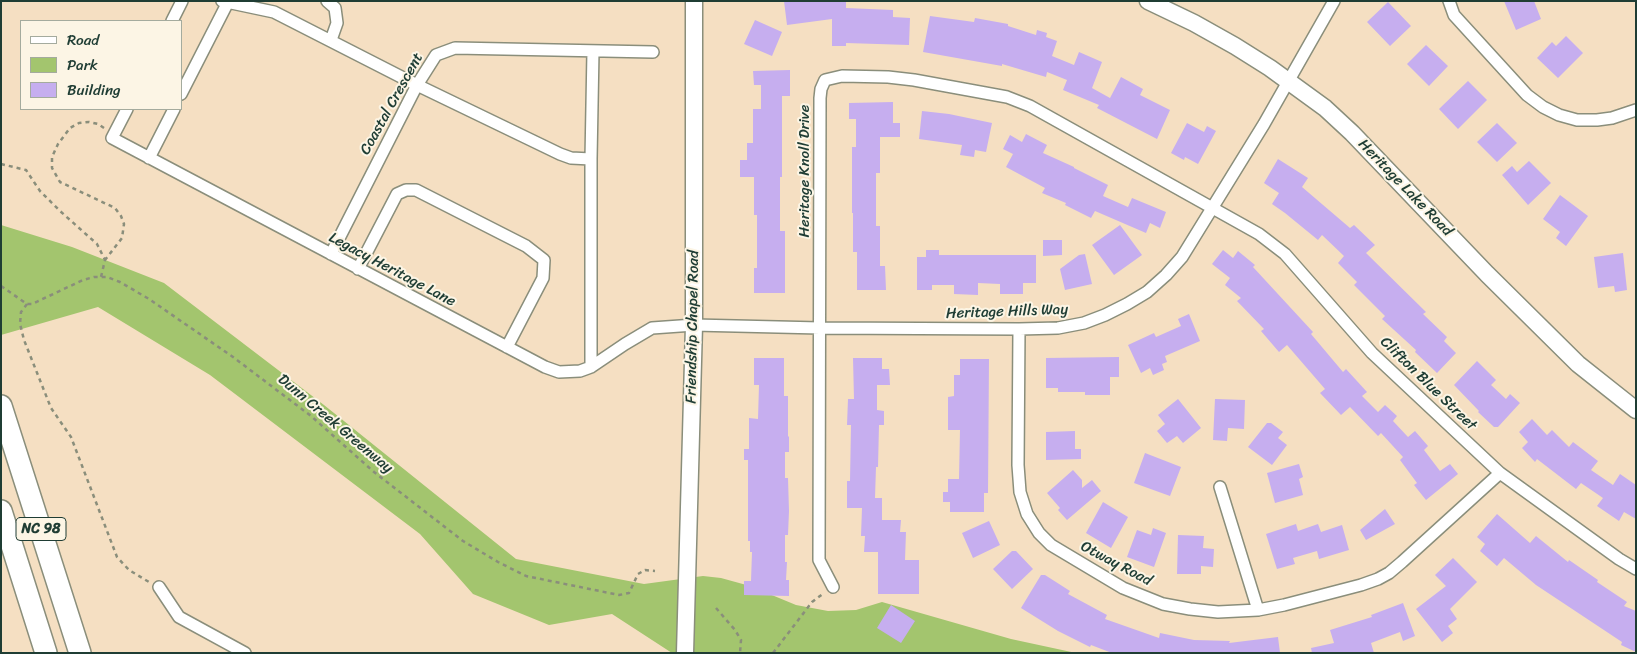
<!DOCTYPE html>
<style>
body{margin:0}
#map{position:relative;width:1637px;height:654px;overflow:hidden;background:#f5dfc2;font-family:Sriracha,sans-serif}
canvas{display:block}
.frame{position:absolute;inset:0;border:2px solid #1f3d34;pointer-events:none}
.legend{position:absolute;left:20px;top:20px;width:162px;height:90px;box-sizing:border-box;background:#fcf5e5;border:1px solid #a4ab9e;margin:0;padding:6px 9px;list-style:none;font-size:15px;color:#1f3d34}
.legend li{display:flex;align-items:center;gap:10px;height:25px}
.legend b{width:25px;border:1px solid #a4ab9e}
</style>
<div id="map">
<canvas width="1637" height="654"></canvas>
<div class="frame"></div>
<ul class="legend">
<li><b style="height:6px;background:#fff"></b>Road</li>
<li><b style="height:14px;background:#a3c56e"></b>Park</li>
<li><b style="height:14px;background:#c6aeef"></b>Building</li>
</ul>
</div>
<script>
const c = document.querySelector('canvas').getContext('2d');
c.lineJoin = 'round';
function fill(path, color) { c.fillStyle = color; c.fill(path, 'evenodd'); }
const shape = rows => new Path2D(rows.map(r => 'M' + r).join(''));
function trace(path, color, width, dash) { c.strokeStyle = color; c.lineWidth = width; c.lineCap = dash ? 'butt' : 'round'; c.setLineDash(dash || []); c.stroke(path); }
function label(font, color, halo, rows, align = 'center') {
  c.font = font + ' Sriracha,sans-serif'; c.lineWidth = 4; c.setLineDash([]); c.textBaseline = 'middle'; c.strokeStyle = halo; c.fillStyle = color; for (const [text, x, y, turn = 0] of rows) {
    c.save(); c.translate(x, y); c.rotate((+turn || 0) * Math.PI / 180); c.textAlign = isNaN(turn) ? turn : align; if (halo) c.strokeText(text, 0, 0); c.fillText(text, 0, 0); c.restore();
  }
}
fill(shape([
 [1,225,72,247,164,283,324,405,516,559,644,584,703,576,721,578,750,586,796,605,828,611,856,610,882,602,1011,639,1076,653,672,653,612,614,549,625,473,594,420,534,210,375,98,307,1,335]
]), '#a3c56e');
fill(shape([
 [784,1,846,1,846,8,893,10,893,17,910,18,909,45,846,43,846,46,832,46,832,19,787,25],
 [1504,1,1534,1,1541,19,1516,30],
 [1388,2,1411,26,1390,46,1367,22],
 [930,16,974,22,975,18,1008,24,1008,26,1036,35,1037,30,1047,33,1046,37,1057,41,1052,56,1074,65,1079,52,1102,62,1092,88,1110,98,1121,77,1143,89,1140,95,1170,110,1157,139,1097,108,1099,105,1063,90,1067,80,1047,72,1046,77,1002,64,1002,66,923,52],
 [755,20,782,32,772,56,744,44],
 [1566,36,1583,53,1558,78,1537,58,1552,42,1556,46],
 [1426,45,1448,66,1429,86,1407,64],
 [790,70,790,96,782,96,782,177,780,177,780,231,785,231,785,293,754,293,754,268,757,268,757,215,754,215,754,177,740,177,740,160,747,160,747,143,753,143,753,109,761,109,761,85,754,85,753,71],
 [1468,81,1487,100,1458,129,1439,109],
 [893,102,893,123,900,123,900,137,880,137,880,173,876,173,876,226,880,226,880,266,885,266,886,290,857,290,857,252,853,252,853,213,852,213,852,147,856,147,856,119,849,119,849,103],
 [922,111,949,114,992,123,986,152,975,150,974,157,960,155,962,145,919,139],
 [1187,123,1204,132,1207,126,1216,131,1198,164,1185,157,1184,160,1171,153],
 [1497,123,1517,143,1497,162,1477,142],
 [1026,134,1047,145,1043,153,1074,167,1074,168,1108,185,1103,196,1128,207,1132,198,1166,212,1160,228,1150,223,1146,233,1095,211,1091,218,1065,205,1066,203,1042,193,1045,188,1006,167,1013,154,1003,149,1010,135,1022,142],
 [1278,159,1308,178,1302,187,1350,228,1354,225,1375,245,1366,253,1426,312,1423,314,1447,337,1444,341,1456,353,1437,373,1415,352,1416,350,1382,319,1385,316,1354,285,1357,282,1338,263,1344,256,1322,235,1318,240,1285,213,1272,204,1279,193,1264,183],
 [1529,161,1551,183,1528,205,1502,175,1512,166,1517,172],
 [1560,195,1588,216,1566,246,1556,238,1560,232,1543,219],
 [1120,225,1142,255,1114,275,1092,245],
 [1043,240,1062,240,1062,255,1043,256],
 [926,250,939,250,939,255,1036,255,1036,283,1023,283,1023,294,1000,294,1000,284,978,283,978,295,954,294,954,285,932,285,932,290,917,290,917,257,926,257],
 [1223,250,1233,258,1238,251,1255,265,1253,267,1313,332,1311,334,1343,372,1346,369,1367,392,1362,396,1378,412,1385,405,1397,416,1393,421,1408,437,1415,431,1428,446,1424,450,1440,471,1450,464,1458,474,1426,500,1414,485,1417,483,1400,460,1403,457,1381,433,1378,436,1350,407,1341,415,1320,393,1325,389,1287,345,1279,352,1261,331,1264,329,1237,301,1241,298,1225,285,1230,278,1212,264],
 [1623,253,1627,290,1615,292,1614,286,1598,288,1594,257],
 [1085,254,1092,284,1065,290,1060,269,1079,255],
 [1189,314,1200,341,1165,356,1167,362,1162,364,1164,370,1153,375,1150,368,1141,373,1128,345,1154,333,1156,337,1181,326,1178,319],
 [1119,357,1119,377,1110,377,1110,395,1085,395,1085,392,1058,392,1058,388,1046,388,1046,358],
 [754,358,784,358,784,396,788,396,788,437,789,436,789,452,785,452,785,478,788,478,789,511,788,535,785,535,785,562,787,562,786,580,789,580,789,596,744,595,744,581,751,581,752,552,750,552,750,541,748,541,748,460,744,460,744,449,749,449,749,418,758,419,759,385,754,385],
 [853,358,882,358,882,369,889,369,890,385,877,385,877,410,884,411,884,425,879,425,878,467,876,467,875,498,882,498,882,520,901,520,900,532,906,532,905,560,919,560,919,594,878,594,878,552,864,552,865,536,861,536,862,508,847,508,847,481,850,481,851,425,847,425,848,399,854,399],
 [960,359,989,359,988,493,984,493,984,512,950,512,950,502,943,502,943,492,948,492,948,479,959,479,960,430,948,430,948,397,954,396,954,375,960,375],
 [1477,361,1496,380,1491,385,1506,399,1510,394,1520,403,1498,427,1494,427,1478,412,1479,411,1454,385],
 [1178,399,1201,428,1183,443,1177,436,1167,443,1157,431,1165,424,1158,415],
 [1215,399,1245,400,1244,429,1228,428,1227,441,1213,440],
 [1532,419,1547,435,1552,430,1569,447,1573,442,1598,461,1591,470,1613,485,1620,474,1636,485,1636,519,1624,512,1619,521,1597,506,1603,498,1581,483,1576,489,1537,459,1535,462,1522,448,1528,442,1519,432],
 [1267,423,1271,423,1283,432,1278,438,1287,445,1272,465,1248,447],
 [1075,431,1075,449,1081,449,1081,459,1046,460,1046,432],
 [1145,453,1181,467,1170,496,1134,483],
 [1299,464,1303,477,1299,479,1303,495,1275,503,1267,473],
 [1073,470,1082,480,1082,488,1092,480,1101,491,1067,520,1058,510,1060,508,1047,493],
 [1103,502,1128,517,1111,548,1086,533],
 [1385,509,1395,524,1366,540,1360,530],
 [1497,514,1530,543,1536,536,1568,562,1569,560,1598,580,1597,582,1627,602,1624,606,1636,611,1636,652,1621,645,1622,642,1536,585,1504,558,1497,566,1480,551,1485,544,1477,537],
 [989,521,1000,545,973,558,962,533],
 [1296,524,1298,531,1318,524,1321,532,1342,525,1349,550,1319,559,1317,551,1293,558,1295,564,1277,569,1266,534],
 [1153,528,1166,533,1154,567,1127,557,1137,530,1151,535],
 [1178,535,1204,536,1203,548,1214,549,1213,567,1201,566,1201,574,1177,574],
 [1012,551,1016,551,1033,569,1012,589,993,569],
 [1453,558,1477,582,1450,609,1457,619,1448,626,1453,633,1442,642,1416,609,1446,586,1435,575],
 [1041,575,1045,575,1070,591,1068,594,1107,615,1105,619,1159,638,1160,633,1194,640,1230,641,1229,643,1278,637,1280,653,1112,653,1091,645,1090,647,1058,631,1021,608],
 [1403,603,1415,636,1403,641,1400,632,1371,643,1374,653,1312,653,1311,648,1334,643,1330,630,1372,617,1371,615],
 [891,605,915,621,901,643,877,628]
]), '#c6aeef');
const street = shape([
 [222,1,274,12,417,85,560,154,571,158,591,159],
 [327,1,335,8,337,23,331,40],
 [1449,1,1454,15,1527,95,1543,107,1559,115,1577,120,1597,120,1612,118,1636,110],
 [172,21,182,1],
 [181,94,228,2],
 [127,109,112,138,545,367,559,372,580,371,591,367,625,344,652,328,694,325,820,328,1019,329,1058,328,1084,323,1105,315,1127,304,1147,292,1166,275,1182,257,1264,124,1334,1],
 [149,158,174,109],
 [331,254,417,85,436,55,455,48,653,52],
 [358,269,397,194,406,190,416,190,526,246,544,260,543,278,507,347],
 [1019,329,1018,465,1020,492,1027,514,1039,533,1051,545,1123,588,1163,604,1190,609,1218,612,1258,610,1284,605,1361,585,1378,579,1389,573,1402,562,1500,473],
 [591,367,591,159,593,51],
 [1220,487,1258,610],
 [159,587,179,617,245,653],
 [833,587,819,560,820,98,821,89,825,80,842,76,888,77,914,80,1007,97,1030,106,1259,234,1285,254,1372,353,1500,473,1619,559,1636,569]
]);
const secondary = shape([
 [1148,1,1194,23,1235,46,1270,68,1325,108,1352,133,1487,274,1578,364,1636,410],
 [685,653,694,325,694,1]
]);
const highway = shape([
 [1,406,80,653],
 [1,511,46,653]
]);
trace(street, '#8a8e7b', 14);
trace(secondary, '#8a8e7b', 19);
trace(highway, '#8a8e7b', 24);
trace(shape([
 [104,128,98,124,89,122,79,123,70,128,58,144,52,157,52,168,60,182,115,208,121,216,124,224,122,238,105,260],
 [1,164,26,170,40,191,60,211,97,244,105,260,101,277],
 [1,286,27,304,32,304,83,280,94,277,107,277,120,282,149,299,233,357,311,416,374,472,463,541,498,562,526,576,619,595,629,593,638,574,645,570,655,571],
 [27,304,21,312,20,324,24,340,51,408,71,437,117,557,129,570,149,582],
 [716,608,735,630,741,640,740,653],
 [773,653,812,602,824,593]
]), '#8a8e7b', 2.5, [4, 4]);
trace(street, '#fff', 11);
trace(secondary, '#fff', 16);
trace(highway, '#fff', 21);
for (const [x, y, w] of [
 [41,529,50]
]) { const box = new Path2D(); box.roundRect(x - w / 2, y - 11.5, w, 23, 4); c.fillStyle = '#fcf5e5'; c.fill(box); trace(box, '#1f3d34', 1); }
label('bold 14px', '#1f3d34', null, [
 ["NC 98",41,529]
]);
label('15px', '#1f3d34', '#fcf5e5', [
 ["Coastal Crescent",392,104,-61],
 ["Heritage Knoll Drive",805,171,-90],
 ["Heritage Lake Road",1405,188,46],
 ["Legacy Heritage Lane",392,270,28],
 ["Heritage Hills Way",1007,312,-2],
 ["Friendship Chapel Road",693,327,-89],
 ["Clifton Blue Street",1428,384,44],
 ["Dunn Creek Greenway",335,424,40],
 ["Otway Road",1116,564,28]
]);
</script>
